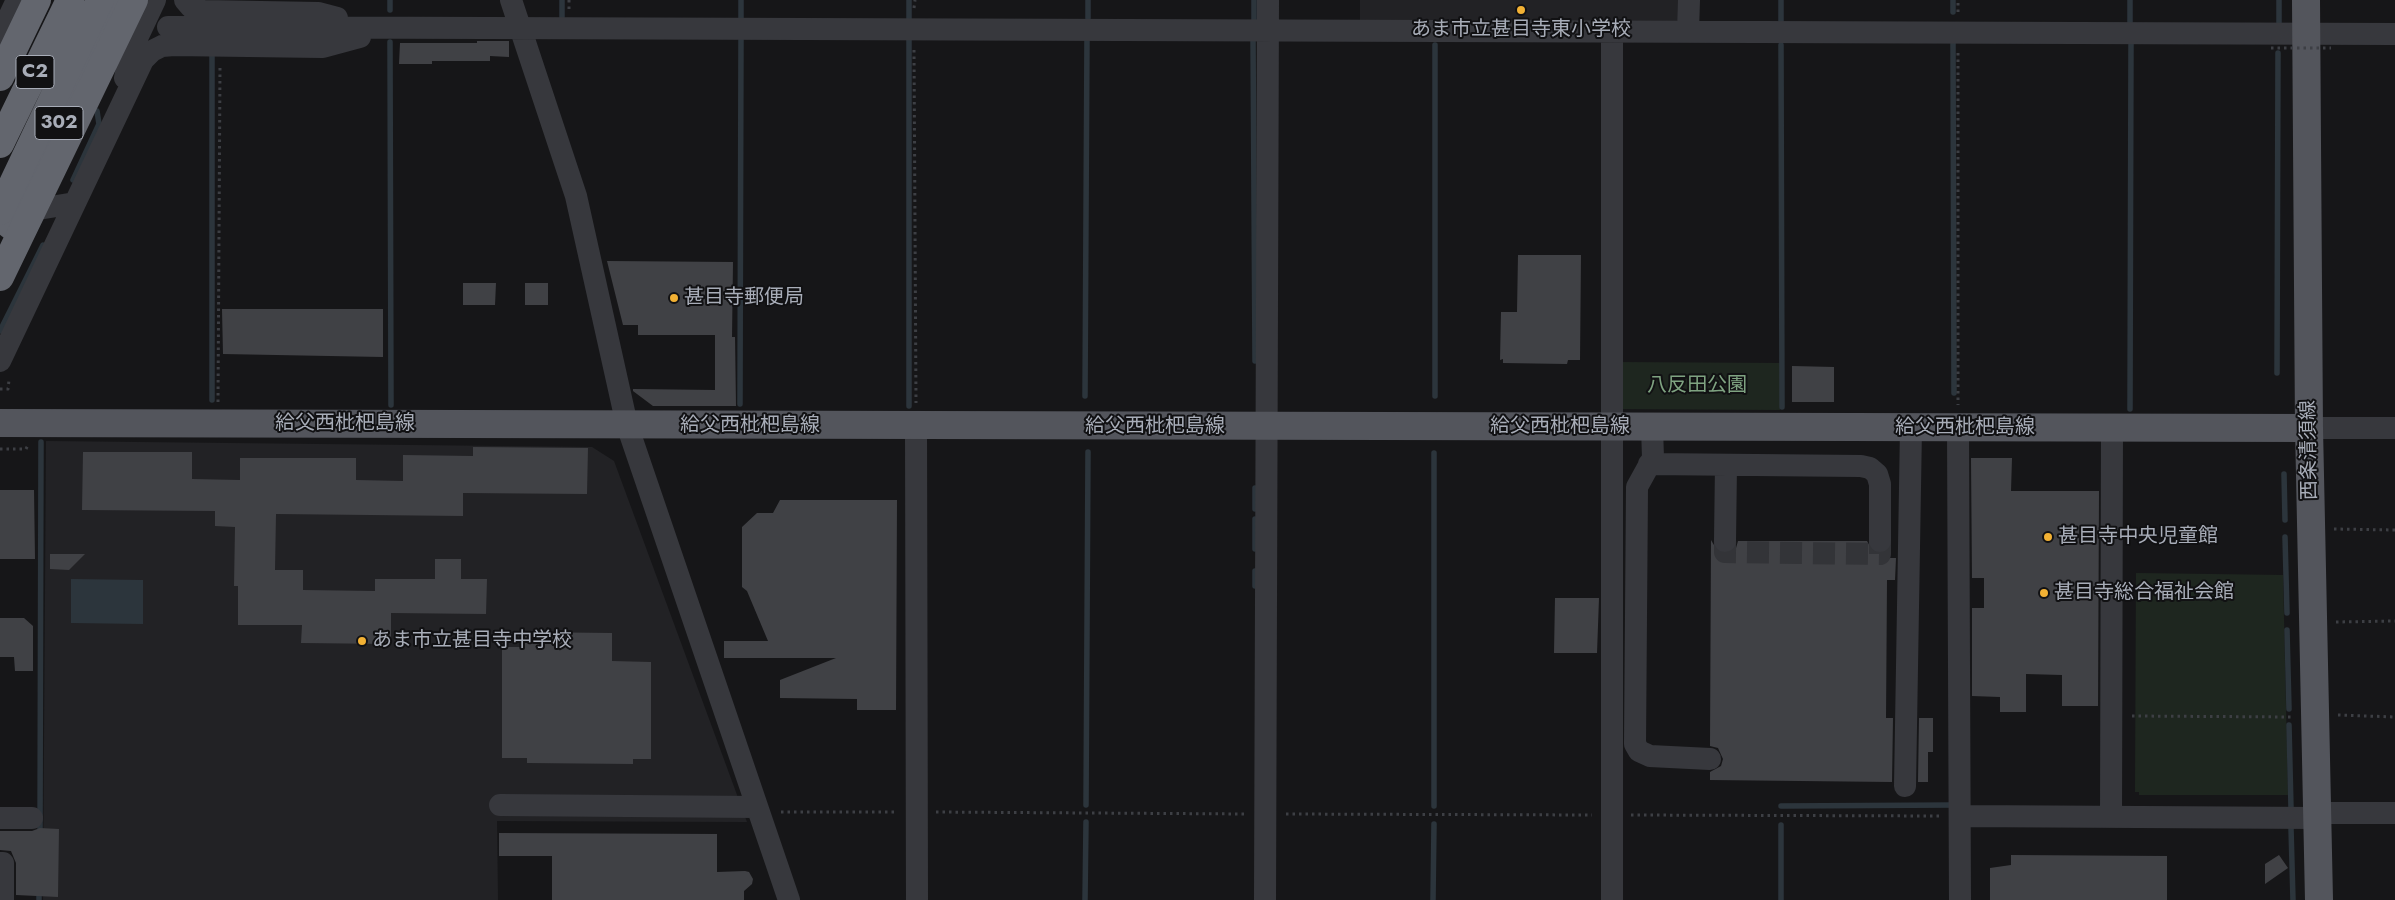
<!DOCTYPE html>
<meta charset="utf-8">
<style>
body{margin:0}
canvas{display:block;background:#161618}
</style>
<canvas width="2395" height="900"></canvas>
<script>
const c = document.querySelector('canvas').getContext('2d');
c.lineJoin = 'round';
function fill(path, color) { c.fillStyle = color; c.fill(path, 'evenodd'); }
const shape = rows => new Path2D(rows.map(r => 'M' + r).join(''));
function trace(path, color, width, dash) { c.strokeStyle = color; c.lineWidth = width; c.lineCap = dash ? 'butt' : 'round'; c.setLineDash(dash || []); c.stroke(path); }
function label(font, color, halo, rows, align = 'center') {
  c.font = font + ' Jost,"Noto Sans JP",sans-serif'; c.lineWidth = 4; c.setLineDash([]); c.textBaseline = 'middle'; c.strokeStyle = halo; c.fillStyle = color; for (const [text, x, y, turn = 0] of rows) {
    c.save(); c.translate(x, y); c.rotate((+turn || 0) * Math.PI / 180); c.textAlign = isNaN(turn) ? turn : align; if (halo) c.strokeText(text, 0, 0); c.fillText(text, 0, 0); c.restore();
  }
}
fill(shape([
 [1360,0,1682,0,1677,25,1360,21],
 [46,441,592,447,614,461,747,822,497,821,498,900,43,900]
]), '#222225');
fill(shape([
 [1615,362,1780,363,1780,410,1615,409],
 [2136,573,2283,575,2288,795,2139,795,2139,792,2135,792]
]), '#1e261f');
fill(shape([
 [71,579,143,580,143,624,71,623]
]), '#2c353c');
trace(shape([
 [390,0,390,10],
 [562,0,562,21],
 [741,0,741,20],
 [1088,0,1088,18],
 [1953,0,1953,12],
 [909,23,909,0],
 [1254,23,1254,0],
 [1781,23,1781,0],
 [2279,25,2279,0],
 [2130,27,2130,0],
 [906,36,909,36,909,406],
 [1253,37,1255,361],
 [1953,41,1954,393],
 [390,42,391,405],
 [1781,45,1782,407],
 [212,53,212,400],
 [73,180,99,124,97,111],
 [0,331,43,245],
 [2277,373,2278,53],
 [1085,396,1087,37],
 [1435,396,1435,45],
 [740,404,741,36],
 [2130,409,2131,40],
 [2284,474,2285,520],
 [1255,509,1255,488],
 [1255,519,1255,549],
 [2285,537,2287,613],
 [1255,571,1255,586],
 [2287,630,2289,709],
 [2289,725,2291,808],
 [1086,805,1088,452],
 [1434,806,1434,453],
 [1781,806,1954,805],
 [1781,825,1781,900],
 [2291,828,2293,900],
 [40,834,41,442],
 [39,900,39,889],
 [1085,900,1086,822],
 [1433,900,1434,824]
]), '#2c353c', 5.5);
fill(shape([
 [477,41,509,41,509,57,490,56,490,61,432,61,432,64,399,64,400,43,477,43],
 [1518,255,1581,255,1580,360,1568,360,1567,364,1503,363,1503,359,1500,360,1501,312,1517,312],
 [607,261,733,262,732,337,735,337,736,406,653,406,633,391,633,389,715,390,715,335,638,335,638,325,623,325],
 [463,283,496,283,495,305,463,305],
 [525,283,548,283,548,305,525,305],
 [222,309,383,309,383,357,223,354],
 [1792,366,1834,367,1834,402,1792,402],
 [473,447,588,448,587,494,463,493,463,516,276,514,275,570,303,570,303,590,375,591,375,579,435,579,435,559,461,559,461,579,487,579,486,614,391,613,391,644,301,643,302,625,238,625,238,586,234,586,235,527,215,526,215,511,82,510,83,452,192,452,192,479,240,480,240,458,356,458,356,480,403,481,403,455,473,456],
 [1971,458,2012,458,2011,491,2099,491,2098,706,2062,706,2062,675,2026,674,2026,712,2000,712,2000,697,1972,696,1972,608,1984,608,1984,578,1972,578],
 [0,490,34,490,35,559,0,559],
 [780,500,897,500,896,710,857,710,857,699,780,698,780,680,836,658,724,658,724,641,768,641,747,591,742,587,742,527,757,513,773,513],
 [1711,540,1718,552,1725,554,1736,548,1738,541,1867,541,1873,552,1880,554,1887,552,1887,558,1896,558,1895,580,1887,580,1886,718,1893,718,1892,782,1710,780,1710,772,1721,766,1723,759,1718,748,1710,746],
 [50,554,85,554,69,570,50,569],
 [1555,598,1599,598,1597,653,1554,653],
 [0,618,24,618,33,626,33,671,15,671,14,657,0,657],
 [523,632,612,633,612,661,651,662,651,759,633,759,633,764,527,763,527,758,502,758,502,647,523,647],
 [1919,718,1933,718,1933,752,1928,752,1928,782,1918,782],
 [40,828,59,829,58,897,16,895,16,863,11,851,0,850,0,831,32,831],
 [499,833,717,834,717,872,745,871,749,872,753,879,752,884,744,891,744,900,552,900,552,856,499,856],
 [2011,855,2167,856,2167,900,1990,900,1990,868,2011,865],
 [2279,855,2288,868,2265,884,2265,864]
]), '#404145');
trace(shape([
 [1725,541,1725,552,1880,554,1880,541]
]), '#333438', 22, [22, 11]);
trace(shape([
 [914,8,915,0],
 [569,9,569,0],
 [1958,12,1958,0],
 [914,50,916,403],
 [1958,53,1958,405],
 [0,389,8,389,9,380],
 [218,402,220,66],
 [0,449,26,449,28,445],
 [2334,529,2395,530],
 [2336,622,2395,621],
 [2338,715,2395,717],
 [2132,716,2293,717],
 [781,812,897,812],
 [936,812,1245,814],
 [1286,814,1592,815],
 [1631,815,1940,816]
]), '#3d3f44', 3, [2.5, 4]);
trace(shape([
 [185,0,191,7,203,11,318,13,337,18],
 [511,0,576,196,627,425,789,900],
 [168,27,2395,34],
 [1688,32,1689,0],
 [0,36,17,0],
 [125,78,130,53,155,0],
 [20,212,75,203],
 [0,361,143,60,152,51,162,46,174,45,323,47,360,37],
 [916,426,917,900],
 [1652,427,1653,458,1637,487,1635,744,1639,751,1650,756,1710,759],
 [1958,428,1960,900],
 [2309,428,2395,428],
 [1649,464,1861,466,1870,468,1877,474,1880,484,1880,541],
 [1725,541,1726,465],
 [1905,786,1911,428],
 [500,805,756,807],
 [2317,813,2395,813],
 [1961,816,2317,818],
 [2111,817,2112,428],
 [0,818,32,818],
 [0,863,3,863,3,900],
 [1265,900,1268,0],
 [1612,900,1612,32]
]), '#37383d', 22);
trace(shape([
 [2306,0,2309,428,2319,900],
 [0,423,2309,428]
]), '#53555c', 28);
trace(shape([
 [10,225,117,0]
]), '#63666e', 28);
trace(shape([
 [2271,48,2331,48]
]), '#3d3f44', 3, [2.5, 4]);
trace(shape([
 [0,77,37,0],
 [0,144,70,0],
 [0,211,100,0],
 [0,277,134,0]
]), '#63666e', 28);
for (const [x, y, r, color] of [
 [1521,10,5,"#f2b134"],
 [674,298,5,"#f2b134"],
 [2048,537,5,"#f2b134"],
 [2044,593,5,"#f2b134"],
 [362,641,5,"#f2b134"]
]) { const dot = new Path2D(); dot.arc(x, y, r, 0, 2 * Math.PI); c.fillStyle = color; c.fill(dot); trace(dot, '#111113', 2); }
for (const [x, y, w] of [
 [35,72,38],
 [59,123,48]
]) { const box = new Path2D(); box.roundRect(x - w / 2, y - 16.5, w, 33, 4); c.fillStyle = '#111113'; c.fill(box); trace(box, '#a8adb8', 1); }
label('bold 19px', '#a8adb8', null, [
 ["C2",35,72],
 ["302",59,123]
]);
label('20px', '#a8adb8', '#111113', [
 ["あま市立甚目寺東小学校",1521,30,"center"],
 ["甚目寺郵便局",684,298],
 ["甚目寺中央児童館",2058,537],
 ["甚目寺総合福祉会館",2054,593],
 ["あま市立甚目寺中学校",372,641]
], 'left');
label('20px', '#7fa381', '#111113', [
 ["八反田公園",1697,386]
]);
label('20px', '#a8adb8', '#111113', [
 ["給父西枇杷島線",345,424],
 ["給父西枇杷島線",750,426],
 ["給父西枇杷島線",1155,427],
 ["給父西枇杷島線",1560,427],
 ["給父西枇杷島線",1965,428],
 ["西条清須線",2310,450,-91]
]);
</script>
